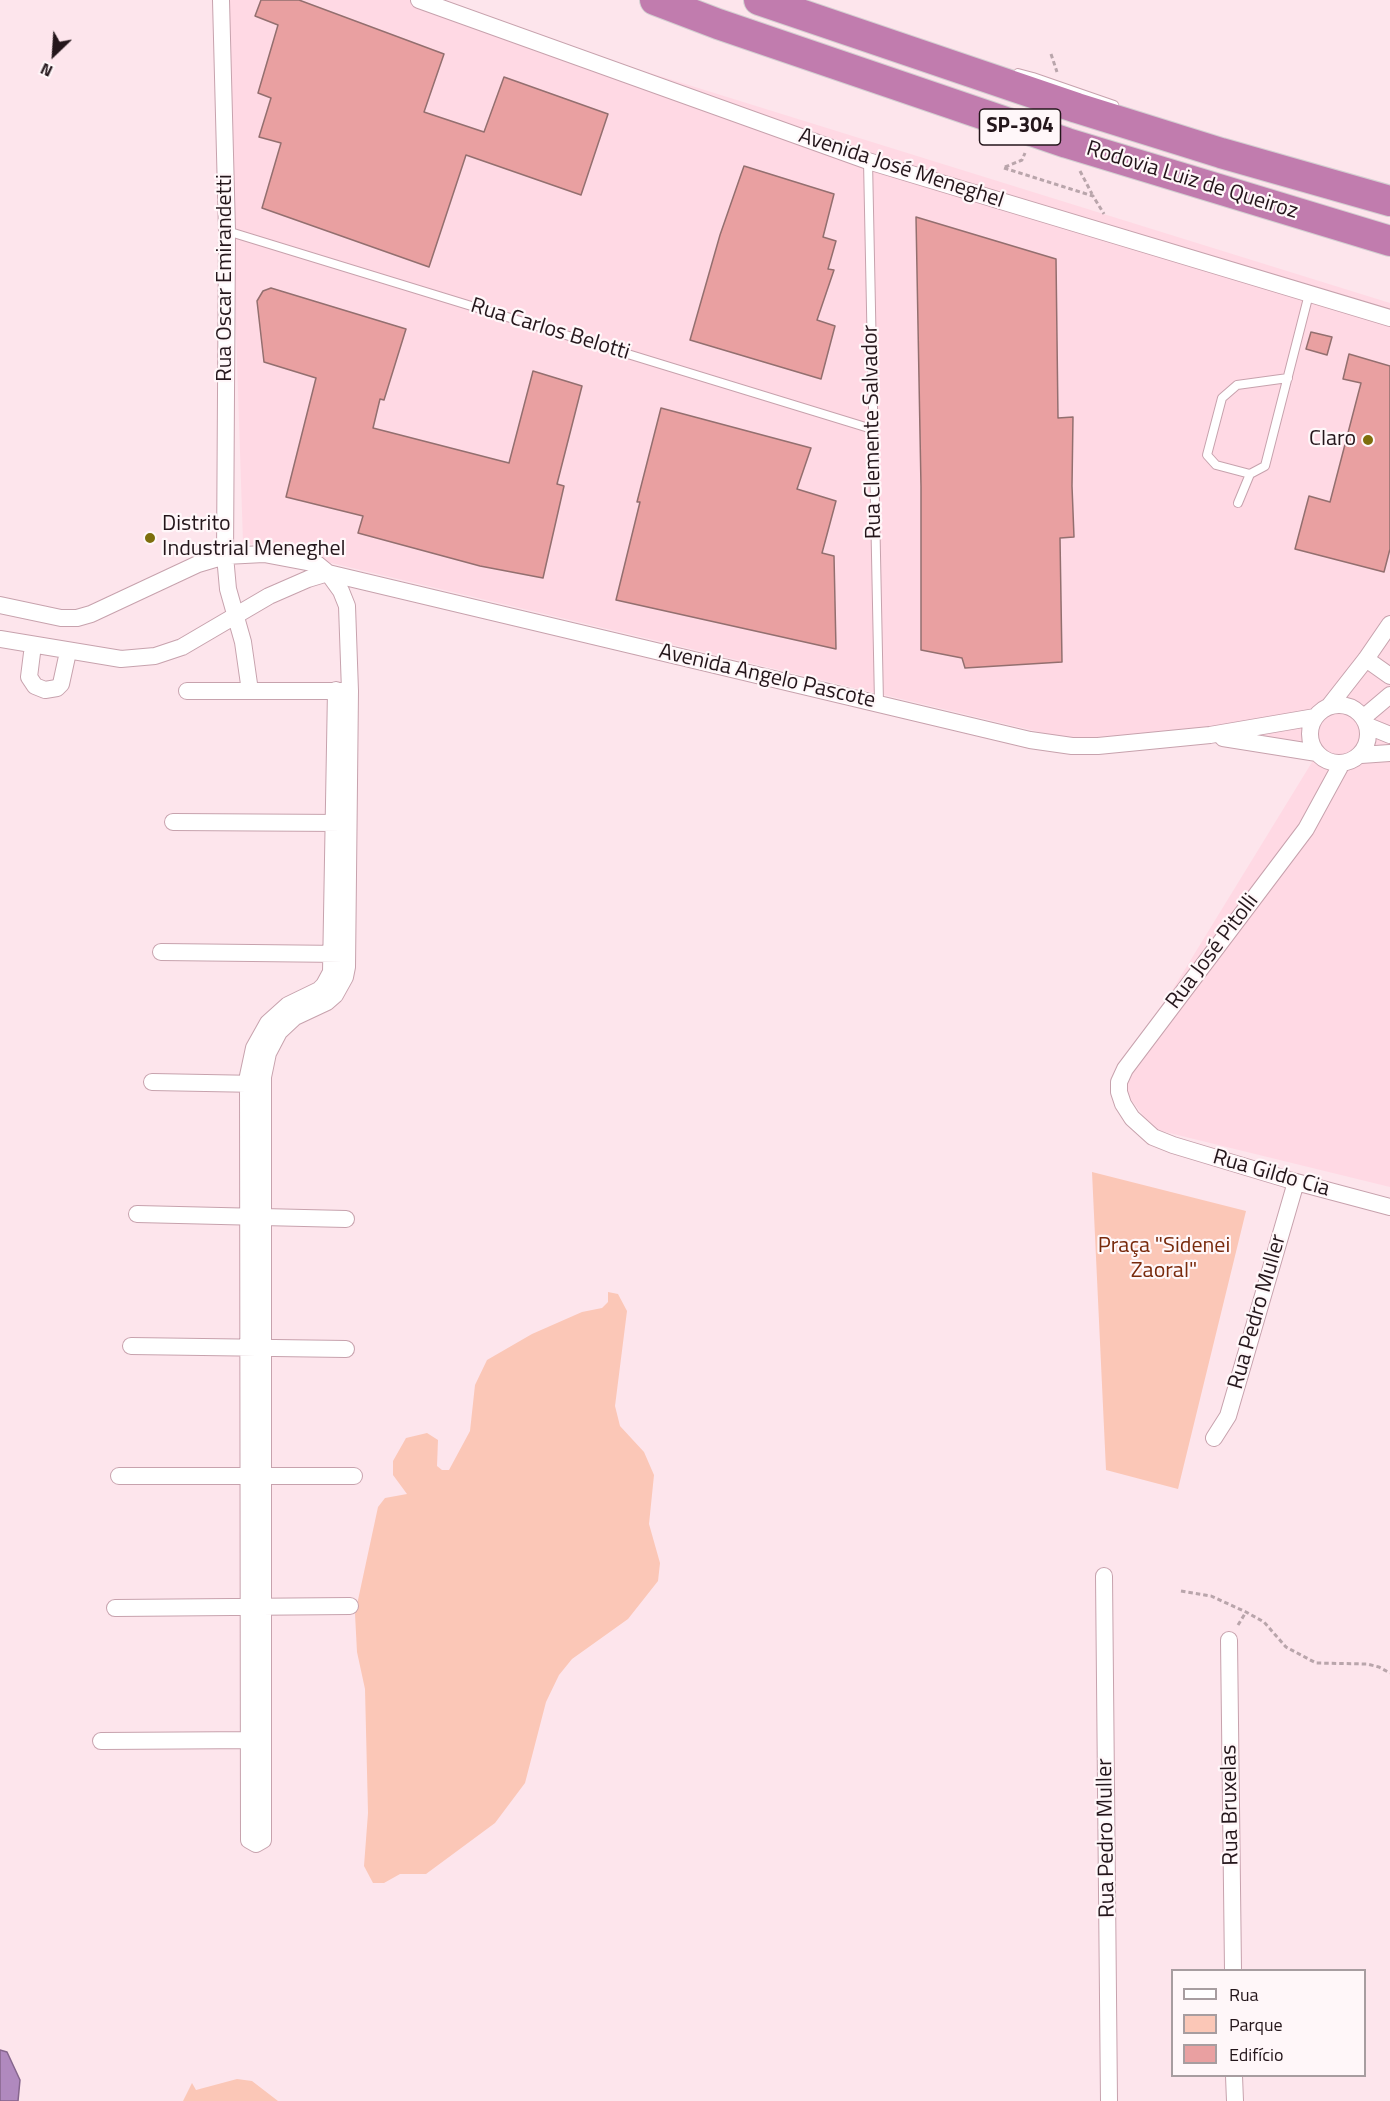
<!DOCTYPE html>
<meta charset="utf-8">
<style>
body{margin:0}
#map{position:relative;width:1390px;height:2101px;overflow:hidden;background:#fde5ec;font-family:"Titillium Web",sans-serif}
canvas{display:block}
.legend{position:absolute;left:1171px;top:1969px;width:195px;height:108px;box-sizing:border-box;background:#fff7f9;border:2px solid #a79da0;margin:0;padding:8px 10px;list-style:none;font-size:18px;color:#24161b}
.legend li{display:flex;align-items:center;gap:12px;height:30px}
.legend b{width:30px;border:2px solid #a79da0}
.north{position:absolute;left:24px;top:24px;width:60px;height:60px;-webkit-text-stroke:4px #fff7f9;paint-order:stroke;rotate:205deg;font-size:16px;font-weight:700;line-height:24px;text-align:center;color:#24161b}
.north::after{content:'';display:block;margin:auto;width:21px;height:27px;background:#24161b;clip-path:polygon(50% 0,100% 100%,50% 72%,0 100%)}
</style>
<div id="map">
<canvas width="1390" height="2101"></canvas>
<ul class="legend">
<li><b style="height:8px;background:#fff"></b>Rua</li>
<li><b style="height:16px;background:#fbc7b7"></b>Parque</li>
<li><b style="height:16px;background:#e9a0a1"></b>Edifício</li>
</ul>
<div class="north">N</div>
</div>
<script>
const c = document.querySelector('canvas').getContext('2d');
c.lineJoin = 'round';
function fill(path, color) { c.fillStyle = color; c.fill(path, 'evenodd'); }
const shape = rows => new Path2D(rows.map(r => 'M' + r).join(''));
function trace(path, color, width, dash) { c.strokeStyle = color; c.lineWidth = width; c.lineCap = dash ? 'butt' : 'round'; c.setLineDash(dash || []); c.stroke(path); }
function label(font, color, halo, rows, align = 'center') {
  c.font = font + ' "Titillium Web",sans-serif'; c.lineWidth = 4.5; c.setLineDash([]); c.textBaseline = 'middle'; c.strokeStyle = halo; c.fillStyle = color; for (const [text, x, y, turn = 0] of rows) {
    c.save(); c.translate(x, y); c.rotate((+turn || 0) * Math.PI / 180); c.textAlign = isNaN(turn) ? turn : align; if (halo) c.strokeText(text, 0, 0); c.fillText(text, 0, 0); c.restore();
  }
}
fill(shape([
 [225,0,415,0,1390,303,1390,1187,1153,1129,1121,1086,1133,1054,1317,754,1210,735,1098,746,243,542]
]), '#ffd9e4');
fill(shape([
 [1092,1172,1246,1211,1178,1489,1106,1470],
 [608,1292,618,1294,627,1311,615,1406,620,1426,644,1452,654,1475,649,1524,660,1563,658,1581,628,1619,572,1659,559,1675,546,1702,525,1783,495,1823,426,1874,400,1874,384,1883,373,1883,364,1866,368,1813,365,1689,357,1652,355,1614,378,1507,385,1498,407,1494,393,1475,393,1461,406,1438,427,1433,438,1440,437,1466,442,1470,449,1470,470,1431,475,1385,487,1360,532,1334,582,1312,602,1308,608,1302],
 [237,2079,252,2081,278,2101,183,2101,192,2083,196,2090]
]), '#fbc7b7');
const water = shape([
 [0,2050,7,2052,20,2080,18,2101,0,2101,0,2050]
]);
fill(water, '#b089be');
trace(water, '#86668d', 1.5);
const building = shape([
 [261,0,299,0,444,54,424,112,484,132,504,77,608,114,581,195,466,155,429,267,262,208,281,143,259,137,271,98,258,93,278,25,255,16,261,0],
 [744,166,834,194,823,237,836,241,828,269,834,270,817,320,835,326,821,379,690,340,720,235,744,166],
 [916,217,1056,259,1058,418,1073,417,1072,486,1074,537,1060,538,1062,662,965,668,962,658,921,650,921,487,916,217],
 [271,288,406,329,384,400,380,399,373,428,509,463,533,371,582,386,557,484,564,486,543,578,480,566,358,533,363,516,286,497,316,378,264,362,257,301,263,291,271,288],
 [1311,332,1332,337,1327,355,1306,349,1311,332],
 [1349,354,1390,366,1390,549,1384,572,1295,549,1309,496,1330,502,1361,383,1343,379,1349,354],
 [661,408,811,448,797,489,836,501,822,553,834,556,836,649,616,600,640,502,637,502,661,408]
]);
fill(building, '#e9a0a1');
trace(building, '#936f6f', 1.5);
const service = shape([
 [1018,73,1033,77,1114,105],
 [868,161,879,703],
 [227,231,872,429],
 [1250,474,1216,465,1207,455,1222,398,1237,385,1288,378],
 [1238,503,1250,474,1265,466,1309,294]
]);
const minor = shape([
 [221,0,227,231,225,556,228,589,243,642,250,691],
 [419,0,868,161,1390,318],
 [328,573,341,591,347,606,350,691,347,967,345,977,335,995,327,1002,295,1017,279,1032,268,1053,263,1077,263,1840,256,1844,249,1840,248,1076,254,1048,268,1023,288,1005,319,990,324,985,331,972,336,690],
 [0,605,61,618,77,618,91,614,198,564,225,556,264,554,317,564,328,573,1030,740,1072,746,1098,746,1210,735,1315,717],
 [0,639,121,659,155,656,182,647,269,596,308,579,328,573],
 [33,645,29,677,35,686,45,690,57,688,61,684,68,652],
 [1366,659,1390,676],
 [187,691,346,691],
 '1310 734a29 29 0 1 1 58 0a29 29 0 1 1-58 0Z',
 [1330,705,1366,659,1390,624],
 [1364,717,1390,695],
 [1368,726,1390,735],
 [1223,738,1317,753],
 [1361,755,1390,753],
 [1342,763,1306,829,1125,1069,1119,1082,1119,1092,1123,1104,1132,1118,1153,1137,1173,1145,1296,1182,1390,1207],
 [173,822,343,823],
 [161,952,343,954],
 [152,1082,259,1084],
 [137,1214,346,1219],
 [131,1346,346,1349],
 [1214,1438,1228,1416,1296,1182],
 [119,1476,354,1476],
 [1104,1576,1109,2101],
 [115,1608,350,1606],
 [1229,1640,1233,1970],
 [101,1741,259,1740],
 [1234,2076,1235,2101]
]);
const motorway = shape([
 [655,0,718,24,1067,143,1390,241],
 [759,0,1077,108,1221,153,1390,201]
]);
trace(service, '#c7a2ad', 10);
trace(minor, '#c7a2ad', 18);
trace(motorway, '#d3d0d1', 32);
trace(shape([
 [1051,54,1057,72],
 [1005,167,1022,160,1025,153],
 [1004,168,1093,196,1104,214],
 [1080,171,1092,194],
 [1181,1591,1211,1596,1246,1612,1264,1622,1286,1647,1316,1663,1367,1664,1379,1667,1390,1673],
 [1238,1625,1246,1612]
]), '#b9a5ab', 3, [4.5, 3]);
trace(service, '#fff', 8);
trace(minor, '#fff', 16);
trace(motorway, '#c17cae', 30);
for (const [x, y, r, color] of [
 [1368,440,6,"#7d6e0c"],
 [150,538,6,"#7d6e0c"]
]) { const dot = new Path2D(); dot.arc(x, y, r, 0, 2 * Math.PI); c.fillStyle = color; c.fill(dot); trace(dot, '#fff7f9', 2); }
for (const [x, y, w] of [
 [1020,127,81]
]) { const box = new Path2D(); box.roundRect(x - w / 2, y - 18, w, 36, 4.5); c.fillStyle = '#fff7f9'; c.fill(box); trace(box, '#24161b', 1.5); }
label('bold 21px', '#24161b', null, [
 ["SP-304",1020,127]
]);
label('22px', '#24161b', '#fff7f9', [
 ["Avenida José Meneghel",901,169,18],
 ["Rodovia Luiz de Queiroz",1192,181,17],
 ["Rua Oscar Emirandetti",226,278,-90],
 ["Rua Carlos Belotti",550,330,17],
 ["Rua Clemente Salvador",873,432,-91],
 ["Avenida Angelo Pascote",767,677,13],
 ["Rua José Pitolli",1213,952,-53],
 ["Rua Gildo Cia",1271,1174,16],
 ["Rua Pedro Muller",1258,1312,-74],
 ["Rua Bruxelas",1231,1805,-91],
 ["Rua Pedro Muller",1107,1838,-91]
]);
label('22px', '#24161b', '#fff7f9', [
 ["Claro",1356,440],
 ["Distrito",162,525,"left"],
 ["Industrial Meneghel",162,550,"left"]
], 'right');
label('22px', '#792a0c', '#fff7f9', [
 ["Praça \"Sidenei",1164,1247],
 ["Zaoral\"",1164,1272]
]);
</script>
